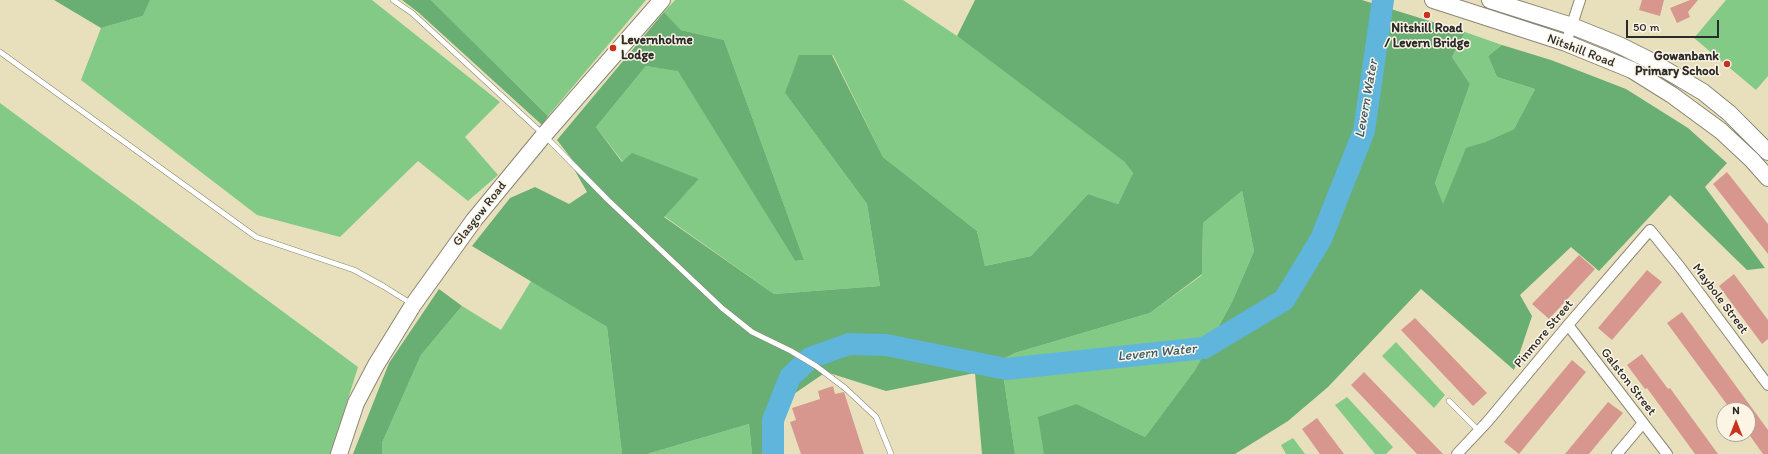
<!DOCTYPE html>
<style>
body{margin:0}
#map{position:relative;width:1768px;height:454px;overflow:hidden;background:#e8e0bc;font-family:Itim,sans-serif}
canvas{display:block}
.north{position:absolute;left:1716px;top:402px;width:40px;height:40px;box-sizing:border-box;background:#fcf5e5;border:1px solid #a8a49b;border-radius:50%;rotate:0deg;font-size:11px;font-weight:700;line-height:16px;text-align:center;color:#2b2b2b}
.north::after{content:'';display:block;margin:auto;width:14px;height:18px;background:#c8321e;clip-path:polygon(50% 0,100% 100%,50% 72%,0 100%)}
.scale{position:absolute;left:1626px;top:20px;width:93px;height:18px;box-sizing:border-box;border:2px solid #2b2b2b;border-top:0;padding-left:5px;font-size:12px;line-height:14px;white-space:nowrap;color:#2b2b2b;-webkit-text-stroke:3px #fcf5e5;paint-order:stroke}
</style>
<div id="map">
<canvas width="1768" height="454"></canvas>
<div class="north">N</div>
<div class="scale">50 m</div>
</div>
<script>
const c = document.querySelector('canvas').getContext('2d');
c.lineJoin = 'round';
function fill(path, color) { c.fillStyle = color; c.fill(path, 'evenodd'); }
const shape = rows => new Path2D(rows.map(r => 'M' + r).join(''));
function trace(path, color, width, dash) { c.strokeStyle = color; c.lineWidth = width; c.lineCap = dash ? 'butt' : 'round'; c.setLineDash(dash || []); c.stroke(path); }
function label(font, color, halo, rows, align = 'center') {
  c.font = font + ' Itim,sans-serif'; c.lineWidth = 3; c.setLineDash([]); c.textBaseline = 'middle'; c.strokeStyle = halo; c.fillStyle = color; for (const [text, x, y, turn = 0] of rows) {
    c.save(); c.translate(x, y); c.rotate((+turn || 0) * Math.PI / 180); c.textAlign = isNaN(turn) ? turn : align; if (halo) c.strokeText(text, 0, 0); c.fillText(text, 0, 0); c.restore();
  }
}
fill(shape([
 [150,0,372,0,500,102,465,137,498,175,468,201,418,161,340,237,257,215,81,80,101,28,143,16],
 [431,0,646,0,548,116],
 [675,0,903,0,957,36,1126,162,1133,173,1118,204,1088,194,1031,256,985,266,977,231,883,157,833,55,785,93,867,204,880,286,774,294,664,216,699,179,623,162,596,127,646,66,678,70,795,261,804,260,724,40,681,30,664,12],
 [1726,0,1768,0,1768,76,1756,90,1694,38],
 [1465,32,1502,45,1488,56,1497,77,1535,89,1514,129,1485,142,1466,149,1443,205,1435,183,1470,84,1452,57],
 [0,103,358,367,331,454,0,454],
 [1242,191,1254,251,1232,302,1195,370,1145,437,1077,404,1044,454,1015,454,1001,360,1015,353,1150,313,1202,275,1203,223],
 [531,281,607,327,622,454,382,454,382,443,421,355,462,306,501,330],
 [1396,342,1445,395,1434,408,1382,356],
 [1347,397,1393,447,1386,454,1375,454,1335,405],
 [749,424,752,454,647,454],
 [1293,438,1305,454,1286,454,1281,445]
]), '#82ca85');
fill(shape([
 [54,0,150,0,143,16,101,28],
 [402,0,431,0,548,116,542,125,419,13],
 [975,0,1362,0,1465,32,1452,57,1470,84,1435,183,1443,204,1466,148,1485,142,1514,129,1535,89,1497,77,1488,56,1502,45,1551,60,1626,89,1688,128,1727,163,1705,187,1765,268,1747,270,1670,195,1599,271,1571,247,1520,295,1532,316,1514,370,1421,289,1328,387,1288,421,1235,454,1044,454,1038,417,1077,404,1145,437,1195,370,1232,302,1254,251,1242,191,1203,223,1202,274,1150,313,1015,353,1001,360,1015,454,982,454,975,373,886,391,826,372,785,400,781,454,752,454,749,424,647,454,622,454,607,327,472,246,510,198,535,187,569,204,587,192,574,169,577,166,557,140,664,12,681,30,724,40,804,260,795,261,678,71,646,66,596,127,622,162,632,153,699,179,664,217,774,294,880,286,867,204,785,93,799,55,832,55,883,157,977,231,985,266,1031,256,1088,194,1118,204,1133,173,1125,162,957,36],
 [439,289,462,306,421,355,382,443,382,454,353,454,389,363]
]), '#69ae72');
trace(shape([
 [773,454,773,420,790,377,810,358,849,344,886,345,1006,369,1204,348,1284,300,1321,239,1364,131,1383,0]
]), '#5fb5dc', 22);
fill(shape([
 [1642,0,1664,0,1660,16,1639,10],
 [1690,0,1698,0,1688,12,1690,17,1677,23,1670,8],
 [1727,172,1768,224,1768,254,1713,184],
 [1579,255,1595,269,1549,319,1532,304],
 [1647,270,1662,282,1612,340,1598,328],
 [1734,274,1768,320,1768,339,1762,344,1719,286],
 [1682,312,1768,430,1768,454,1763,454,1748,433,1748,410,1731,410,1667,323],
 [1415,318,1487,393,1473,406,1401,330],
 [1642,354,1668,389,1670,388,1718,454,1695,454,1647,388,1645,389,1627,365],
 [1572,360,1586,372,1519,454,1504,442],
 [1364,372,1443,454,1417,454,1351,385],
 [833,386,835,394,844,392,864,454,801,454,790,422,796,420,792,408,820,399,818,391],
 [1608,402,1623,413,1589,454,1565,454],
 [1317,418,1344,454,1320,454,1302,429]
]), '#d8978e');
const service = shape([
 [393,0,412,13,544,135,608,200,722,308,752,332,791,351,816,366,845,388,876,417,891,454],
 [0,52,256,237,354,270,383,286,412,304],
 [1449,401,1479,431]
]);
const minor = shape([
 [1566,43,1580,0],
 [1568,325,1667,454],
 [1457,454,1488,421,1568,325,1650,230,1680,267,1768,385],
 [1617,454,1643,423]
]);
const primary = shape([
 [1433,0,1566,43,1632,70,1672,95,1721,131,1752,160,1768,178],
 [1490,0,1572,26,1619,45,1649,60,1703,92,1729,113,1768,152],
 [339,454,356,403,376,365,413,305,474,220,544,135,662,0]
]);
trace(service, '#8a8674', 6);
trace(minor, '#8a8674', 12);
trace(primary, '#8a8674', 18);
trace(service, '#fff', 5);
trace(minor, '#fff', 10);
trace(primary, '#fff', 16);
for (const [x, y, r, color] of [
 [1427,15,4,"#c8321e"],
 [613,48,4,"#c8321e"],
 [1727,64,4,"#c8321e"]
]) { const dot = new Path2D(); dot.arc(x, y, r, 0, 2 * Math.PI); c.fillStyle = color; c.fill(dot); trace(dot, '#fcf5e5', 1.5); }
label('bold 13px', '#2b2b2b', '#fcf5e5', [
 ["Nitshill Road",1427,29],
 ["/ Levern Bridge",1427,44],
 ["Levernholme",621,41,"left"],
 ["Lodge",621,56,"left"],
 ["Gowanbank",1719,57,"right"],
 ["Primary School",1719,72,"right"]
]);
label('13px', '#2b2b2b', '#fcf5e5', [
 ["Nitshill Road",1581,51,21],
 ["Glasgow Road",480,214,-52],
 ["Maybole Street",1720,299,53],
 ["Pinmore Street",1544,334,-50],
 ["Galston Street",1628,382,52]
]);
label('italic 14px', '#3d5b69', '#fcf5e5', [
 ["Levern Water",1367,99,-80],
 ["Levern Water",1157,353,-6]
]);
</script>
